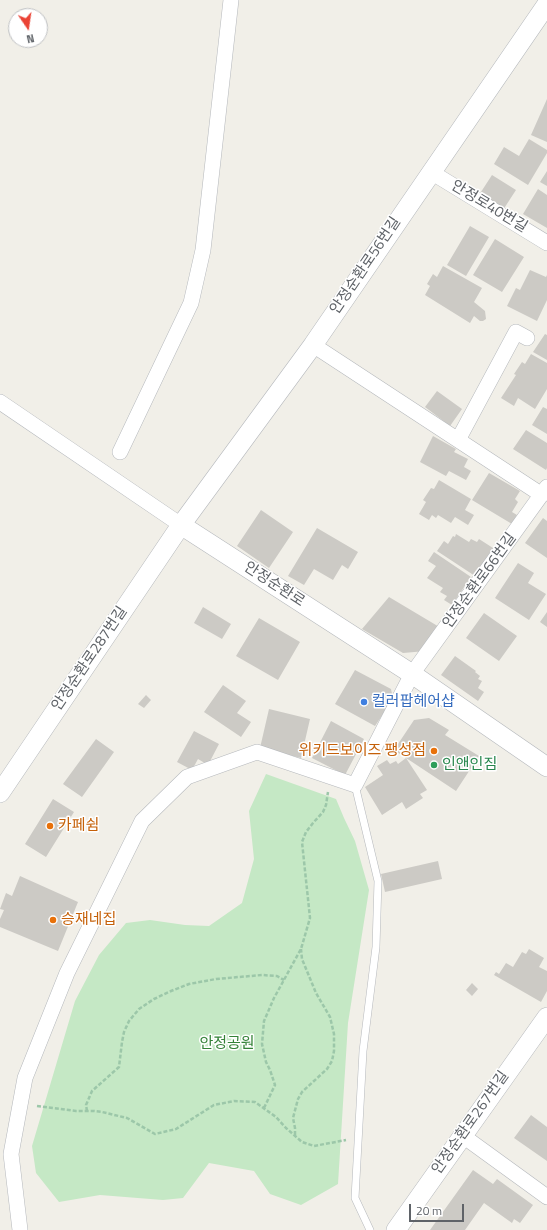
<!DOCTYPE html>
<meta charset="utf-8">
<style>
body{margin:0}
#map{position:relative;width:547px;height:1230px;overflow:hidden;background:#f1efe8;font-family:"Titillium Web",sans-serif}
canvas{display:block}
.north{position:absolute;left:8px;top:8px;width:40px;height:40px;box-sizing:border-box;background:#fff;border:1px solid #bfc1c3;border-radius:50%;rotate:167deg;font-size:11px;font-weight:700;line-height:16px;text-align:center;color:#5f6368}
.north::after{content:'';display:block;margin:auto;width:14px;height:18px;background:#ea4335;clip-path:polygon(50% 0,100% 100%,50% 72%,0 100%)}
.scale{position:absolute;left:409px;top:1204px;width:55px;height:18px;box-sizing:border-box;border:2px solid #5f6368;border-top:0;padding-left:5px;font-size:12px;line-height:14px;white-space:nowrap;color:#5f6368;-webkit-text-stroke:3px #fff;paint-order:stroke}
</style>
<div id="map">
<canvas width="547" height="1230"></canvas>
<div class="north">N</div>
<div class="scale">20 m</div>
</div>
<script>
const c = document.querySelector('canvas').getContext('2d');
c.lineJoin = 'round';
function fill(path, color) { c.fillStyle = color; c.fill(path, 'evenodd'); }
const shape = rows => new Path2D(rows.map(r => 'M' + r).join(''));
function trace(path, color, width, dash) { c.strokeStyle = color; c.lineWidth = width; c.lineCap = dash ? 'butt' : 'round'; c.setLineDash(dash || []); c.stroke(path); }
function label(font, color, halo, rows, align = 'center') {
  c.font = font + ' "Titillium Web","Noto Sans KR",sans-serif'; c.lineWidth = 3; c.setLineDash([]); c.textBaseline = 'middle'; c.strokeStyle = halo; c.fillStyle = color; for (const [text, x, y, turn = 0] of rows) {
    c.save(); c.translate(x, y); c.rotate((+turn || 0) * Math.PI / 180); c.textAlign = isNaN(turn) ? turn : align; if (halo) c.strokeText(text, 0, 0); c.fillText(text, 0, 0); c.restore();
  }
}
fill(shape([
 [266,774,336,799,344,818,355,841,369,890,348,1023,338,1184,301,1205,270,1194,254,1171,209,1163,183,1198,163,1200,100,1195,59,1202,36,1173,32,1146,75,1001,99,955,126,923,150,920,185,925,209,926,242,903,254,859,249,811]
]), '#c5e8c5');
fill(shape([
 [547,99,547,142,531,135],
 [529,139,547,150,547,153,528,185,494,164,504,147,519,156],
 [547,171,547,186,540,182],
 [492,175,516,190,503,210,479,195],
 [538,189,547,195,547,228,523,214],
 [470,226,489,237,466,276,447,265],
 [495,239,524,257,502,292,473,275],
 [443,266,482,288,474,302,485,311,486,319,483,321,480,321,474,316,470,323,425,295,430,286,427,284,433,274,437,277],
 [530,270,546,277,547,275,547,300,537,321,507,306,516,288,520,290],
 [545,334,547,335,547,360,533,352],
 [531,354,547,363,547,389,535,409,518,398,514,406,501,398,516,375,514,374,522,362,525,364],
 [437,391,462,409,450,426,425,407],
 [543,407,547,409,547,434,532,425],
 [526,430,547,443,547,468,546,470,513,449],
 [433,436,456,449,454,452,468,459,464,467,471,471,466,480,449,471,446,476,420,462],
 [489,473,520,491,515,499,518,502,512,512,517,515,512,524,472,500],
 [439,480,471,499,465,510,474,515,468,525,455,517,451,523,438,515,436,518,432,515,429,520,419,514,426,502,423,500,431,488,434,489],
 [261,510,293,532,269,568,237,546],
 [543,518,547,521,547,558,525,543],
 [317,528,358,552,348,569,342,565,333,580,314,569,304,585,288,576],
 [456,534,469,542,471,539,477,542,479,539,493,548,475,576,437,551,444,541,448,544,453,536,455,537],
 [434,552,471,577,452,605,444,600,447,596,440,592,443,588,427,578,436,566,428,561],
 [518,563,534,573,528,583,546,594,529,620,495,598],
 [389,597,441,628,426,651,403,653,362,629],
 [203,607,231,624,222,639,194,623],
 [547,612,547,627,540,622],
 [484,613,517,636,499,661,466,638],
 [259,618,300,642,278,680,236,656],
 [455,656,476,671,475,672,480,676,478,679,482,681,478,688,484,692,478,701,441,675],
 [355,670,391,689,393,699,375,726,335,704],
 [223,685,246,701,237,713,251,722,241,737,204,712],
 [146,695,151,700,144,708,138,704],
 [269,709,310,719,301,758,260,748],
 [429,718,449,730,445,735,479,756,456,791,394,750,414,720],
 [331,721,364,739,345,775,312,758],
 [194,731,219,744,208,765,198,759,192,770,177,762],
 [96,739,114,752,82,797,63,784],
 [406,758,427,790,420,794,423,798,406,809,402,802,382,815,365,787,383,775,377,766,387,760,390,764,396,761,398,764],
 [53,799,74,812,46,857,25,844],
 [438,861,442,879,385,892,381,874],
 [20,876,78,902,58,951,0,927,0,919,4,910,0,909,6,893,12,896],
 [529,949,544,958,539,967,547,971,547,991,541,1002,494,975,496,972,499,974,506,963,513,967,522,952,526,954],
 [472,983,478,989,472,996,466,990],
 [531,1115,547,1127,547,1161,514,1138],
 [473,1170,493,1184,497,1179,533,1205,520,1223,514,1219,512,1223,484,1203,465,1230,430,1230]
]), '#cccac5');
const service = shape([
 [355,785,378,881,376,947,363,1051,355,1198,370,1230]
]);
const minor = shape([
 [431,172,547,243],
 [313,345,542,495],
 [0,402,181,525],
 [458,440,516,332,527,338],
 [120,452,191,303,203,250,231,0],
 [463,1136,547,1197],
 [20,1230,11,1154,25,1078,67,973,142,821,187,777,257,752,355,785,412,674,547,487]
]);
const tertiary = shape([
 [181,525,412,674,547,767],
 [0,793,181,525,313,345,547,4],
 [396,1230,547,1017]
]);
trace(service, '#b5b8bc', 8);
trace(minor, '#b5b8bc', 16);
trace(tertiary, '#b5b8bc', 20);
trace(shape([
 [37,1106,76,1111,94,1111,102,1112,127,1118,155,1134,176,1129,214,1105,234,1101,255,1102,276,1117,286,1128,302,1142,314,1146,346,1140],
 [264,1108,275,1085,270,1070,266,1062,262,1044,264,1021,274,998,301,949,310,918,302,842,306,832,313,823,323,812,326,805,328,792],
 [87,1111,86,1105,92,1091,119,1067,122,1042,124,1032,129,1021,139,1009,154,999,171,991,189,984,216,979,262,975,277,976,284,980],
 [295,1135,295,1128,293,1118,298,1099,302,1092,327,1069,332,1061,334,1051,334,1034,330,1017,316,993,302,959,301,949]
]), '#9cc7a9', 2.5, [4, 2]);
trace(service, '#fff', 7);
trace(minor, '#fff', 15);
trace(tertiary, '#fff', 19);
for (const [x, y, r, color] of [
 [364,702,4,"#3f7fe0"],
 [434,751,4,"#e8710a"],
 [434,765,4,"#2e9e5b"],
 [50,826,4,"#e8710a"],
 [53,920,4,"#e8710a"]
]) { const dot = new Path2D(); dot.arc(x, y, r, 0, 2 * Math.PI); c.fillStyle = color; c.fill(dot); trace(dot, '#fff', 1.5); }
label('15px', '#5f6368', '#fff', [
 ["안정로40번길",489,207,31],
 ["안정순환로56번길",366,266,-56],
 ["안정순환로66번길",480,581,-54],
 ["안정순환로",274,585,33],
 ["안정순환로287번길",90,659,-56],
 ["안정순환로267번길",471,1123,-55]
]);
label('15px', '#366cbe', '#fff', [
 ["컬러팝헤어샵",372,702]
], 'left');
label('15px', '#c56008', '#fff', [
 ["위키드보이즈 팽성점",426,751,"right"],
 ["카페쉼",58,826],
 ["승재네집",61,920]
], 'left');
label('15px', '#27864d', '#fff', [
 ["인앤인짐",442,765]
], 'left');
label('15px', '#348238', '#fff', [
 ["안정공원",227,1044]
]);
</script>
